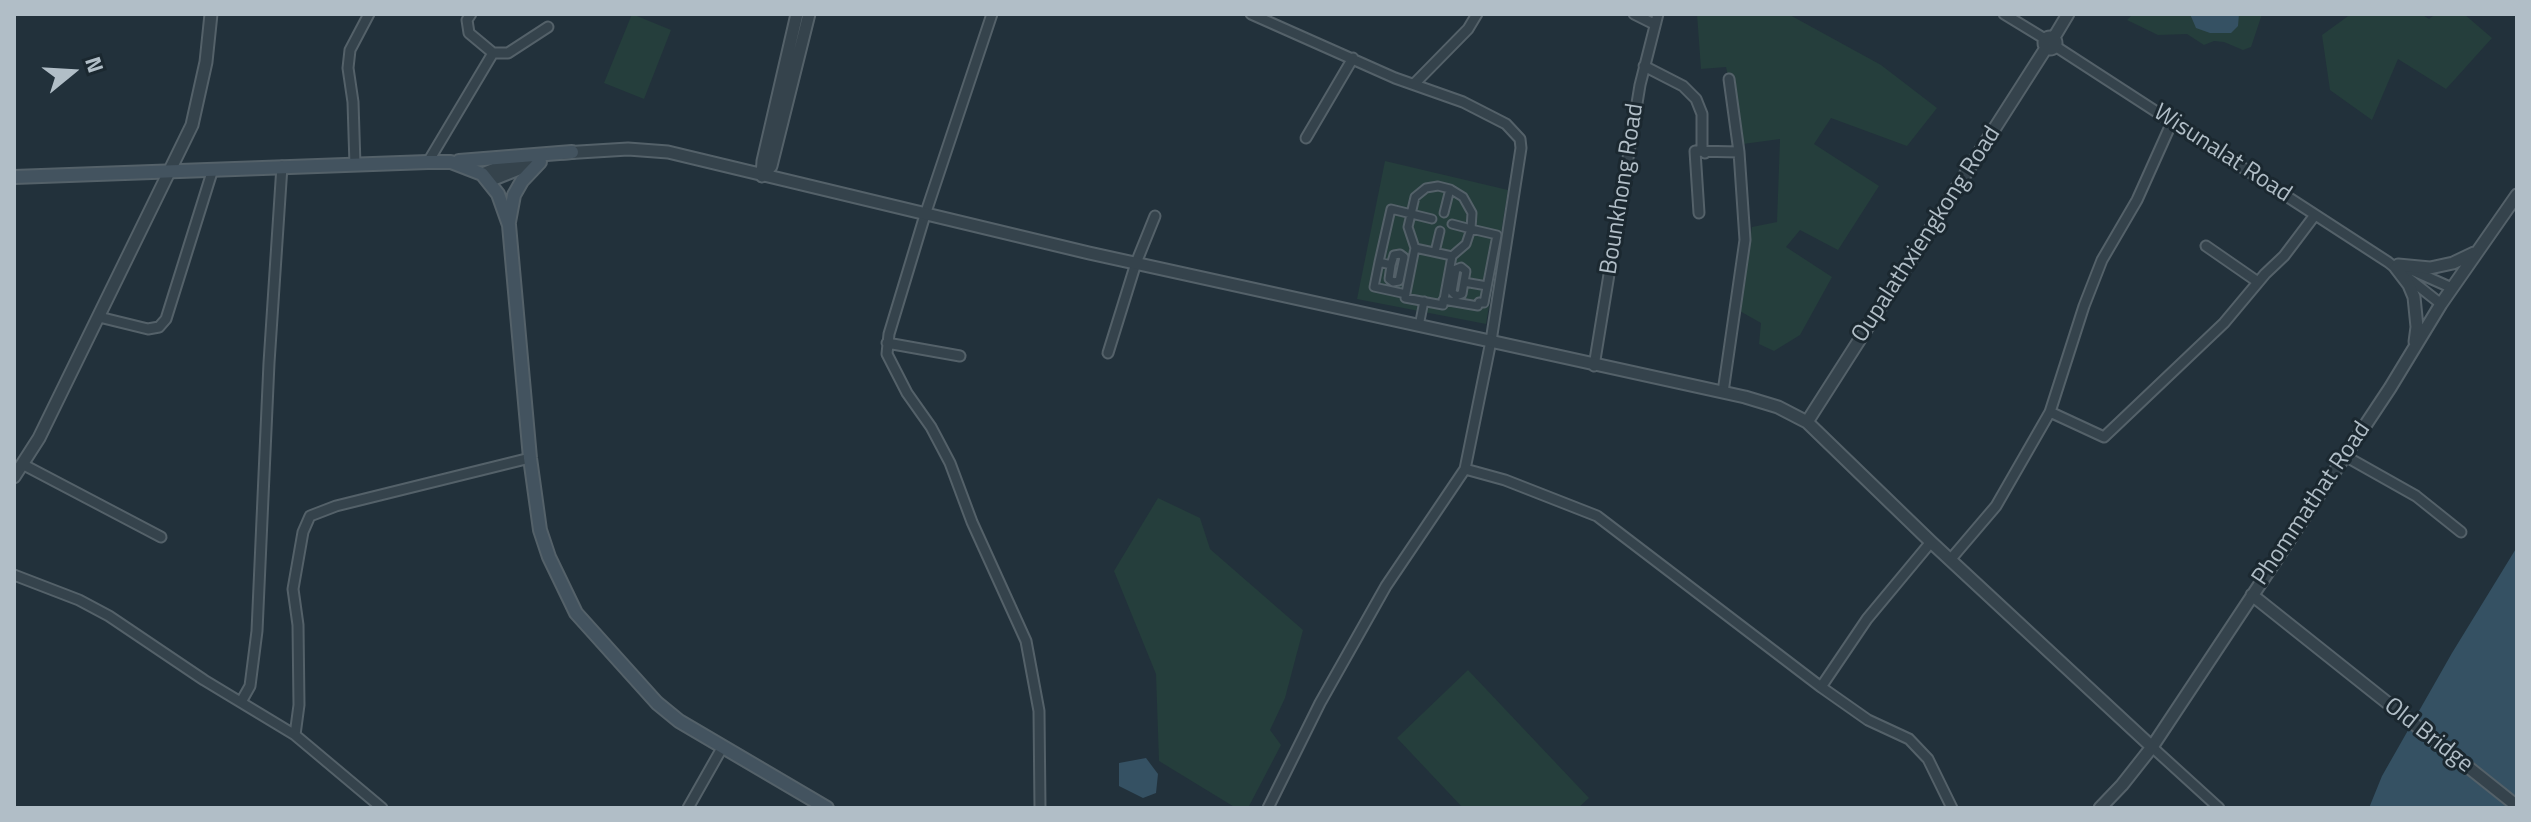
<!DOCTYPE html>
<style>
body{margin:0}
#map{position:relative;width:2531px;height:822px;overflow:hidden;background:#22313b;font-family:"Titillium Web",sans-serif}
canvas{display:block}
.frame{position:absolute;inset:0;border:16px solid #b1bec7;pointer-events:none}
.north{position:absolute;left:32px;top:32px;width:80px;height:80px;-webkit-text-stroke:6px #1b2830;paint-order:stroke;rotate:72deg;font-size:22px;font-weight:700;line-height:32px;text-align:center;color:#b1bec7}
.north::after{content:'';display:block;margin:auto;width:28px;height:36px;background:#b1bec7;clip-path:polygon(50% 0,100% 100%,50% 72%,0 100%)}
</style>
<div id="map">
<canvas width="2531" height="822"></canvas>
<div class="frame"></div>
<div class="north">N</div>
</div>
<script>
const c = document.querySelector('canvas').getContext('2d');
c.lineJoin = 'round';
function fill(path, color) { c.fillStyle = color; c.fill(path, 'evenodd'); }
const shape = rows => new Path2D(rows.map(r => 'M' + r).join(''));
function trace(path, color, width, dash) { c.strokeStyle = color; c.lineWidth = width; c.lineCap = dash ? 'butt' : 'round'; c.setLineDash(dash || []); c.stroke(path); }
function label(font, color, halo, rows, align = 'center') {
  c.font = font + ' "Titillium Web",sans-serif'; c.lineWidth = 6; c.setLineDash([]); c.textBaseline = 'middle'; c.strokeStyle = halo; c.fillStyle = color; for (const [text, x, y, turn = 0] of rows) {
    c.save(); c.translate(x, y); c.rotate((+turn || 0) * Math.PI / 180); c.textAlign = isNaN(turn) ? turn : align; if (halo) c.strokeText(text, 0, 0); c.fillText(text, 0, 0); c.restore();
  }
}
fill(shape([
 [632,14,671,30,644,99,604,83],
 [1697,14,1788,14,1881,65,1937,108,1907,146,1831,118,1814,144,1879,186,1838,250,1800,230,1786,247,1832,277,1800,335,1774,351,1759,344,1761,323,1738,310,1752,227,1777,222,1780,139,1743,144,1726,67,1701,69],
 [2133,14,2262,14,2251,47,2243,50,2224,42,2214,41,2204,45,2187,34,2158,35,2127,20],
 [2351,14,2421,14,2429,19,2436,14,2464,14,2492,38,2446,89,2398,59,2372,120,2330,90,2322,35],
 [1385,161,1508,190,1486,324,1357,299],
 [1158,498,1200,518,1210,549,1303,630,1285,698,1270,730,1281,745,1248,808,1236,808,1159,761,1156,674,1114,571],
 [1468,670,1589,798,1578,808,1463,808,1397,738]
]), '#253e3c');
fill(shape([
 [2190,14,2239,14,2238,26,2231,33,2210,33,2196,28],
 [2517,547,2517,794,2507,808,2369,808,2382,776,2452,653],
 [1146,758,1158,774,1156,793,1143,798,1119,786,1119,763]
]), '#355163');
const pedestrian = shape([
 [1444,213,1450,189],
 [1415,248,1405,298,1443,305,1452,256],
 [1435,252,1440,231],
 [1379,262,1391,209,1432,219],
 [1391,265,1389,279,1393,282,1399,281,1404,257,1400,254,1394,255,1391,265,1379,262,1374,287,1406,294],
 [1464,282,1466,271,1461,267,1456,269,1452,292,1456,296,1462,294,1464,282,1487,286],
 [1443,300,1478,306,1479,302,1484,303,1497,235,1471,229,1466,244,1452,256,1415,248,1408,227,1415,197,1426,188,1438,186,1450,189,1463,197,1472,213,1471,229,1452,224],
 [1419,326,1424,301]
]);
const minor = shape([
 [471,14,467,20,469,33,493,53],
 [992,14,925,215,889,334,887,354,907,393,931,427,950,463,972,522,1026,641,1039,711,1040,808],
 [1251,14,1395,78,1463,102,1506,124,1520,139,1521,148,1491,341,1465,469,1386,586,1320,703,1268,808],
 [1634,14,1654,24],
 [2004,14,2045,39],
 [2055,46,2388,262,2441,304],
 [1644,66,1683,86,1696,99,1702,114,1702,149,1705,153],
 [1415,83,1468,29,1477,14],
 [1306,138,1353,58],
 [428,162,493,53,508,53,548,27],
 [355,165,353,102,348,68,350,50,369,14],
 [1699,213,1695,151,1739,152],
 [2206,246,2258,282],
 [2407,268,2452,288],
 [99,317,148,329,159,327,166,319,213,169],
 [887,343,960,356],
 [1108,353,1136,263,1155,216],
 [1594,366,1640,85,1658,14],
 [1723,392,1745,240,1739,152,1729,79],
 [2050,412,2104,437,2224,323,2265,274,2284,256,2315,215],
 [2345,456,2416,496,2461,532],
 [24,465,161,537],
 [1465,469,1505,480,1597,516,1821,687],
 [1931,542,1867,619,1821,687,1868,720,1909,739,1928,759,1952,808],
 [1950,560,1996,506,2050,412,2084,306,2102,260,2137,200,2172,122],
 [14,575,79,600,109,616,204,680,295,735,382,808],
 [241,702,250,686,257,631,269,363,282,166],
 [295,735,299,705,298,625,293,589,303,532,310,516,336,506,530,458],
 [2152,747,2219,808],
 [688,808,722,748]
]);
const tertiary = shape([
 [797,14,763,161,762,176,771,166,809,14],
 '2044 43a6 6 0 1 1 12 0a6 6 0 1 1-12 0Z',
 [2053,39,2068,14],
 [563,153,628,149,668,152,1089,253,1745,397,1778,407,1807,422,1931,542,2152,747],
 [482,174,510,163,527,160],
 [489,181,529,165],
 [2398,265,2430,268,2453,263,2474,253],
 [2396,268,2409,285,2414,297,2417,327,2415,342],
 [1807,422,2046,48],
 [14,477,39,438,192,125,206,62,211,14],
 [2252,595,2517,806],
 [2100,808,2122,785,2152,747,2390,388,2441,304,2517,195]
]);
const secondary = shape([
 [459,161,572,152],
 [14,177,428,162,451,162,482,174,498,194,509,225,530,458,540,530,549,557,576,613,657,703,679,721,827,808],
 [509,222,514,195,522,181,540,162]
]);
trace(pedestrian, '#546169', 11);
trace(minor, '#546169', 13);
trace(tertiary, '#546169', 15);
trace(secondary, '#546169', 16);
trace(pedestrian, '#35434c', 7);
trace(minor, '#35434c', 9);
trace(tertiary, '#35434c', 11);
trace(secondary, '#43535f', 12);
label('24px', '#b1bec7', '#1b2830', [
 ["Wisunalat Road",2222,154,33],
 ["Bounkhong Road",1623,189,-81],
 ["Oupalathxiengkong Road",1927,235,-57],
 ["Phommathat Road",2312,504,-56],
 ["Old Bridge",2428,736,38]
]);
</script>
